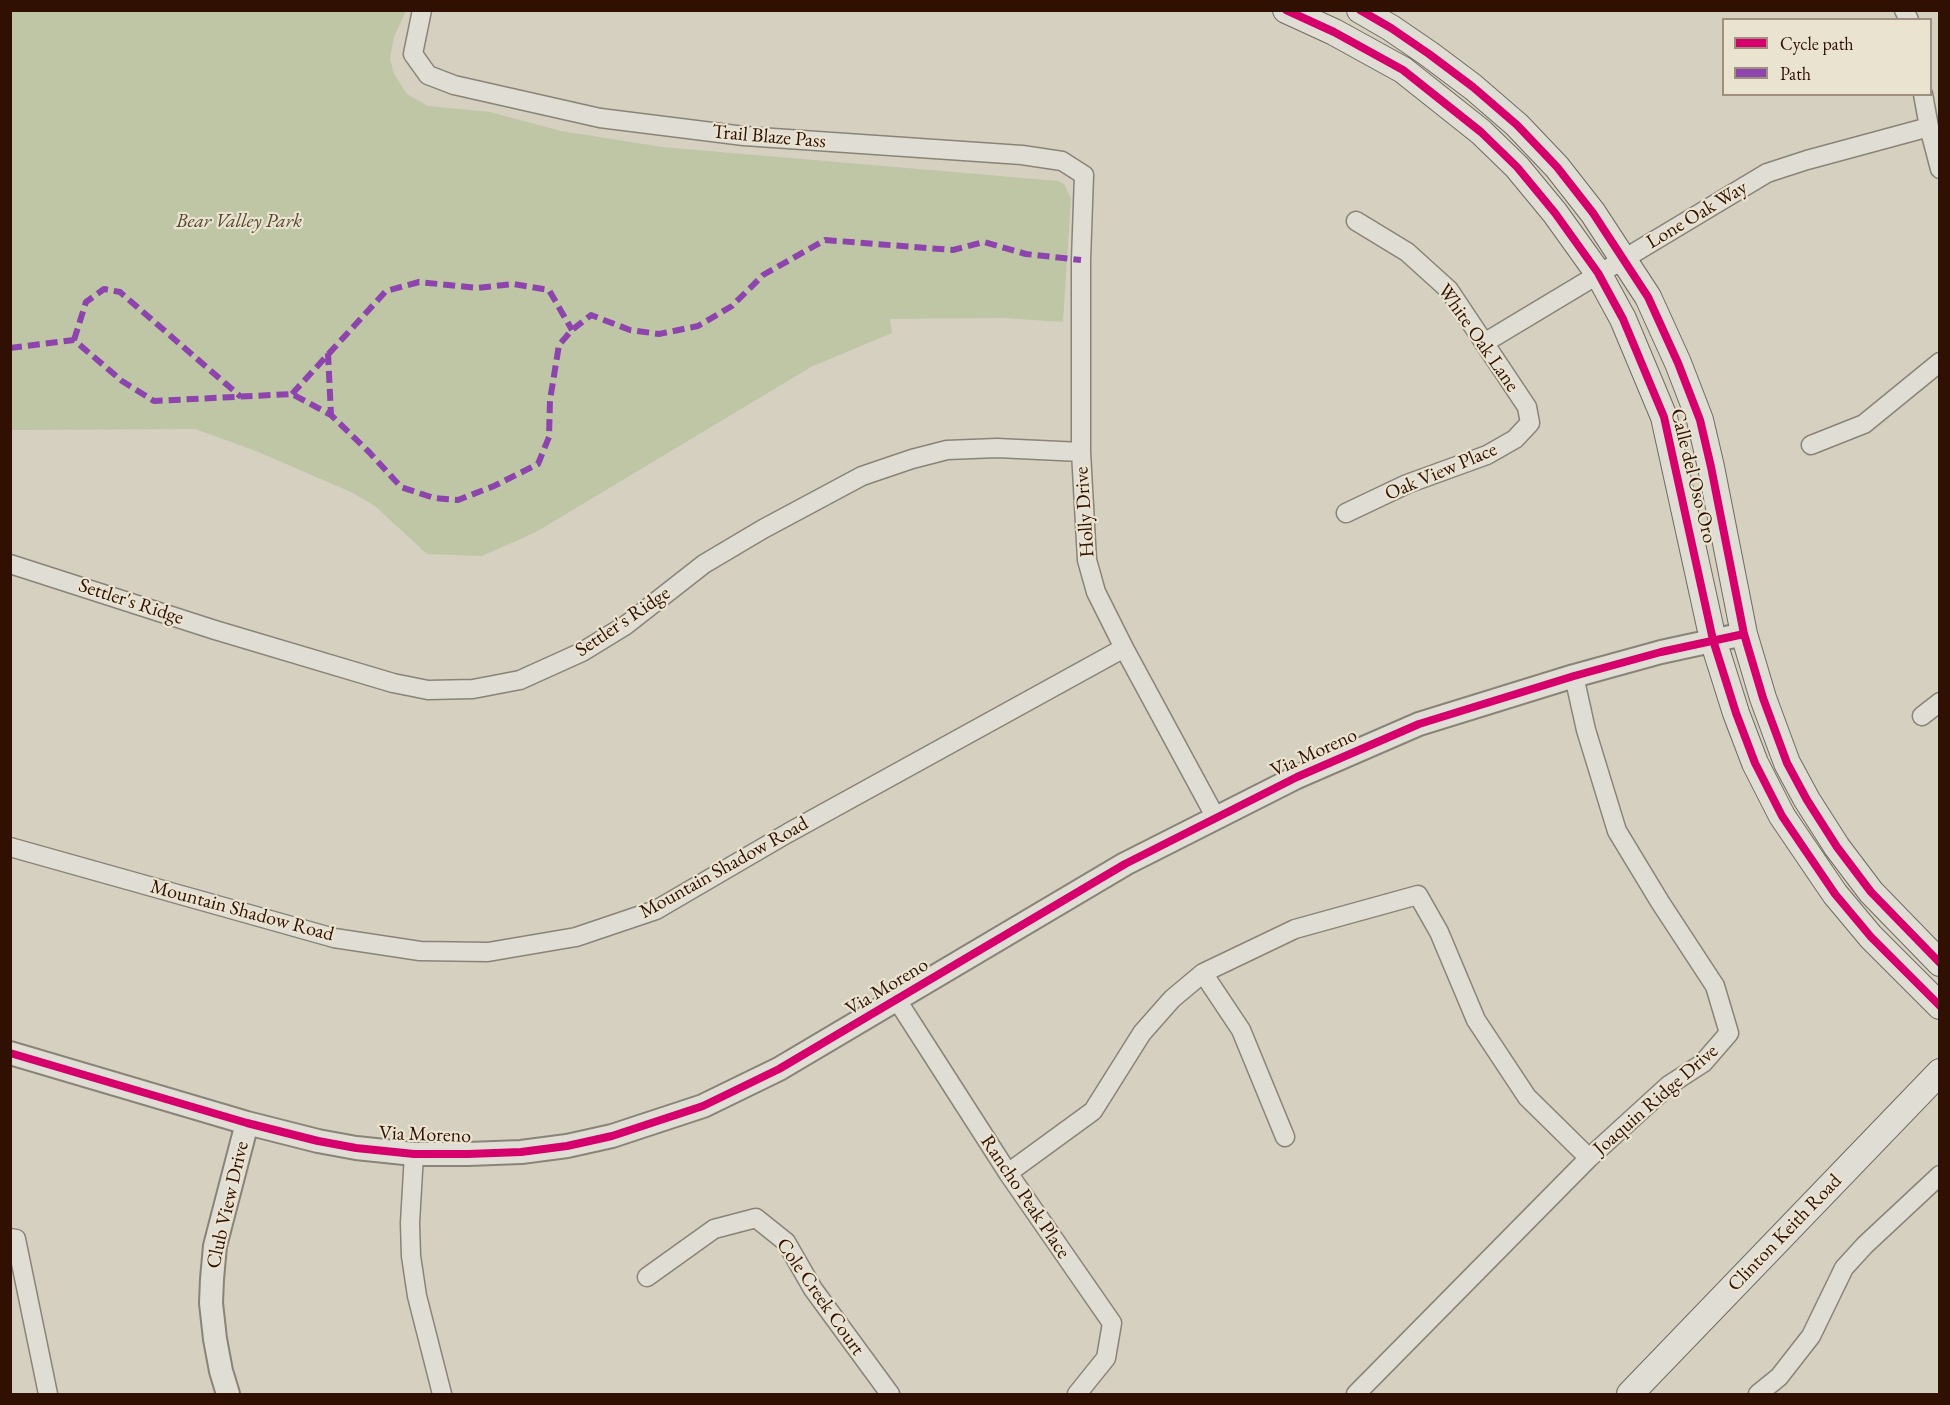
<!DOCTYPE html>
<style>
body{margin:0}
#map{position:relative;width:1950px;height:1405px;overflow:hidden;background:#d5d0bf;font-family:"EB Garamond",serif}
canvas{display:block}
.frame{position:absolute;inset:0;border:12px solid #301003;pointer-events:none}
.legend{position:absolute;left:1722px;top:18px;width:210px;height:78px;box-sizing:border-box;background:#e9e3d0;border:2px solid #9f8f7e;margin:0;padding:8px 10px;list-style:none;font-size:18px;color:#301003}
.legend li{display:flex;align-items:center;gap:12px;height:30px}
.legend b{width:30px;border:2px solid #9f8f7e}
</style>
<div id="map">
<canvas width="1950" height="1405"></canvas>
<div class="frame"></div>
<ul class="legend">
<li><b style="height:8px;background:#d6006c"></b>Cycle path</li>
<li><b style="height:8px;background:#8e44ad"></b>Path</li>
</ul>
</div>
<script>
const c = document.querySelector('canvas').getContext('2d');
c.lineJoin = 'round';
function fill(path, color) { c.fillStyle = color; c.fill(path, 'evenodd'); }
const shape = rows => new Path2D(rows.map(r => 'M' + r).join(''));
function trace(path, color, width, dash) { c.strokeStyle = color; c.lineWidth = width; c.lineCap = dash ? 'butt' : 'round'; c.setLineDash(dash || []); c.stroke(path); }
function label(font, color, halo, rows, align = 'center') {
  c.font = font + ' "EB Garamond",serif'; c.lineWidth = 4.5; c.setLineDash([]); c.textBaseline = 'middle'; c.strokeStyle = halo; c.fillStyle = color; for (const [text, x, y, turn = 0] of rows) {
    c.save(); c.translate(x, y); c.rotate((+turn || 0) * Math.PI / 180); c.textAlign = isNaN(turn) ? turn : align; if (halo) c.strokeText(text, 0, 0); c.fillText(text, 0, 0); c.restore();
  }
}
fill(shape([
 [11,10,406,11,394,37,390,59,394,74,407,94,428,106,490,112,561,131,662,147,1058,181,1064,184,1071,198,1063,322,1004,318,890,319,892,333,811,367,536,532,482,556,427,554,375,506,351,492,256,451,195,429,11,430]
]), '#bec6a6');
const minor = shape([
 [422,10,413,54,428,75,454,85,600,118,744,136,1022,155,1062,161,1084,175,1081,260,1081,452,1087,560,1096,592,1124,648,1216,818],
 [1904,10,1909,20],
 [1923,94,1929,127,1940,169],
 [1484,343,1767,173,1807,160,1929,127],
 [1811,445,1864,424,1940,362],
 [1346,513,1407,484,1487,455,1515,439,1530,423,1527,407,1449,290,1407,252,1356,221],
 [10,564,215,630,393,683,428,690,473,689,520,680,582,652,626,625,704,564,763,529,862,476,912,459,947,450,997,448,1081,452],
 [1922,716,1940,702],
 [10,847,334,938,420,951,488,952,576,937,656,910,788,833,1124,648],
 [1203,973,1241,1030,1285,1137],
 [897,1000,1008,1173,1112,1323,1106,1358,1077,1394],
 [414,1154,410,1223,411,1256,417,1296,442,1394],
 [1008,1173,1093,1111,1142,1033,1172,999,1203,973,1295,929,1418,895,1439,932,1476,1020,1527,1097,1589,1158],
 [10,1238,16,1239,48,1394],
 [647,1277,714,1229,756,1218,786,1242,813,1289,890,1394],
 [1356,1394,1589,1158,1669,1085,1703,1063,1729,1033,1715,986,1660,902,1617,831,1586,730,1574,676],
 [1758,1394,1779,1377,1811,1336,1844,1268,1865,1245,1940,1175]
]);
const tertiary = shape([
 [10,1053,247,1123,318,1141,356,1148,414,1154,468,1154,521,1152,567,1146,612,1136,703,1106,779,1069,1125,864,1297,777,1419,724,1574,676,1661,652,1744,634],
 [228,1394,221,1371,215,1339,211,1303,212,1279,215,1246,247,1123]
]);
const secondary = shape([
 [1286,10,1334,32,1403,70,1481,132,1517,167,1555,213,1598,273,1623,319,1664,417,1713,640,1736,713,1755,763,1782,816,1835,894,1871,937,1940,1006],
 [1360,10,1391,28,1429,54,1473,87,1517,125,1557,167,1593,213,1648,297,1678,363,1700,420,1711,467,1744,634,1763,698,1787,763,1807,800,1837,847,1871,892,1940,963],
 [1630,1394,1940,1072]
]);
trace(minor, '#8a8378', 21);
trace(tertiary, '#8a8378', 26);
trace(secondary, '#726a60', 28);
trace(minor, '#dfddd4', 18);
trace(tertiary, '#dfddd4', 22);
trace(secondary, '#dfddd4', 26);
trace(shape([
 [74,340,86,302,104,289,120,292,241,397],
 [10,348,74,340,122,381,154,401,292,394,331,415,369,452,401,487,434,498,458,500,494,486,538,464,549,437,550,400,559,345,572,330,591,315,630,330,659,334,698,326,732,306,763,275,825,240,953,250,984,242,1026,254,1081,260],
 [328,353,331,415],
 [292,394,386,291,419,282,477,288,513,284,549,290,572,330]
]), '#8e44ad', 6, [12, 6]);
trace(shape([
 [1286,10,1334,32,1403,70,1481,132,1517,167,1555,213,1598,273,1623,319,1664,417,1713,640,1736,713,1755,763,1782,816,1835,894,1871,937,1940,1006],
 [1360,10,1391,28,1429,54,1473,87,1517,125,1557,167,1593,213,1648,297,1678,363,1700,420,1711,467,1744,634,1763,698,1787,763,1807,800,1837,847,1871,892,1940,963],
 [10,1053,247,1123,318,1141,356,1148,414,1154,468,1154,521,1152,567,1146,612,1136,703,1106,779,1069,1125,864,1297,777,1419,724,1574,676,1661,652,1744,634]
]), '#d6006c', 8);
label('20px', '#301003', '#e9e3d0', [
 ["Trail Blaze Pass",769,137,5],
 ["Lone Oak Way",1697,215,-31],
 ["White Oak Lane",1478,338,55],
 ["Oak View Place",1441,472,-23],
 ["Calle del Oso Oro",1693,476,76],
 ["Holly Drive",1085,512,-94],
 ["Settler's Ridge",131,602,18],
 ["Settler's Ridge",623,622,-34],
 ["Via Moreno",1314,753,-24],
 ["Mountain Shadow Road",724,868,-29],
 ["Mountain Shadow Road",242,911,15],
 ["Via Moreno",887,987,-31],
 ["Joaquin Ridge Drive",1656,1100,-41],
 ["Via Moreno",425,1135,2],
 ["Rancho Peak Place",1025,1197,56],
 ["Club View Drive",228,1205,-77],
 ["Clinton Keith Road",1785,1233,-46],
 ["Cole Creek Court",820,1297,55]
]);
label('italic 20px', '#55442e', '#e9e3d0', [
 ["Bear Valley Park",239,222]
]);
</script>
